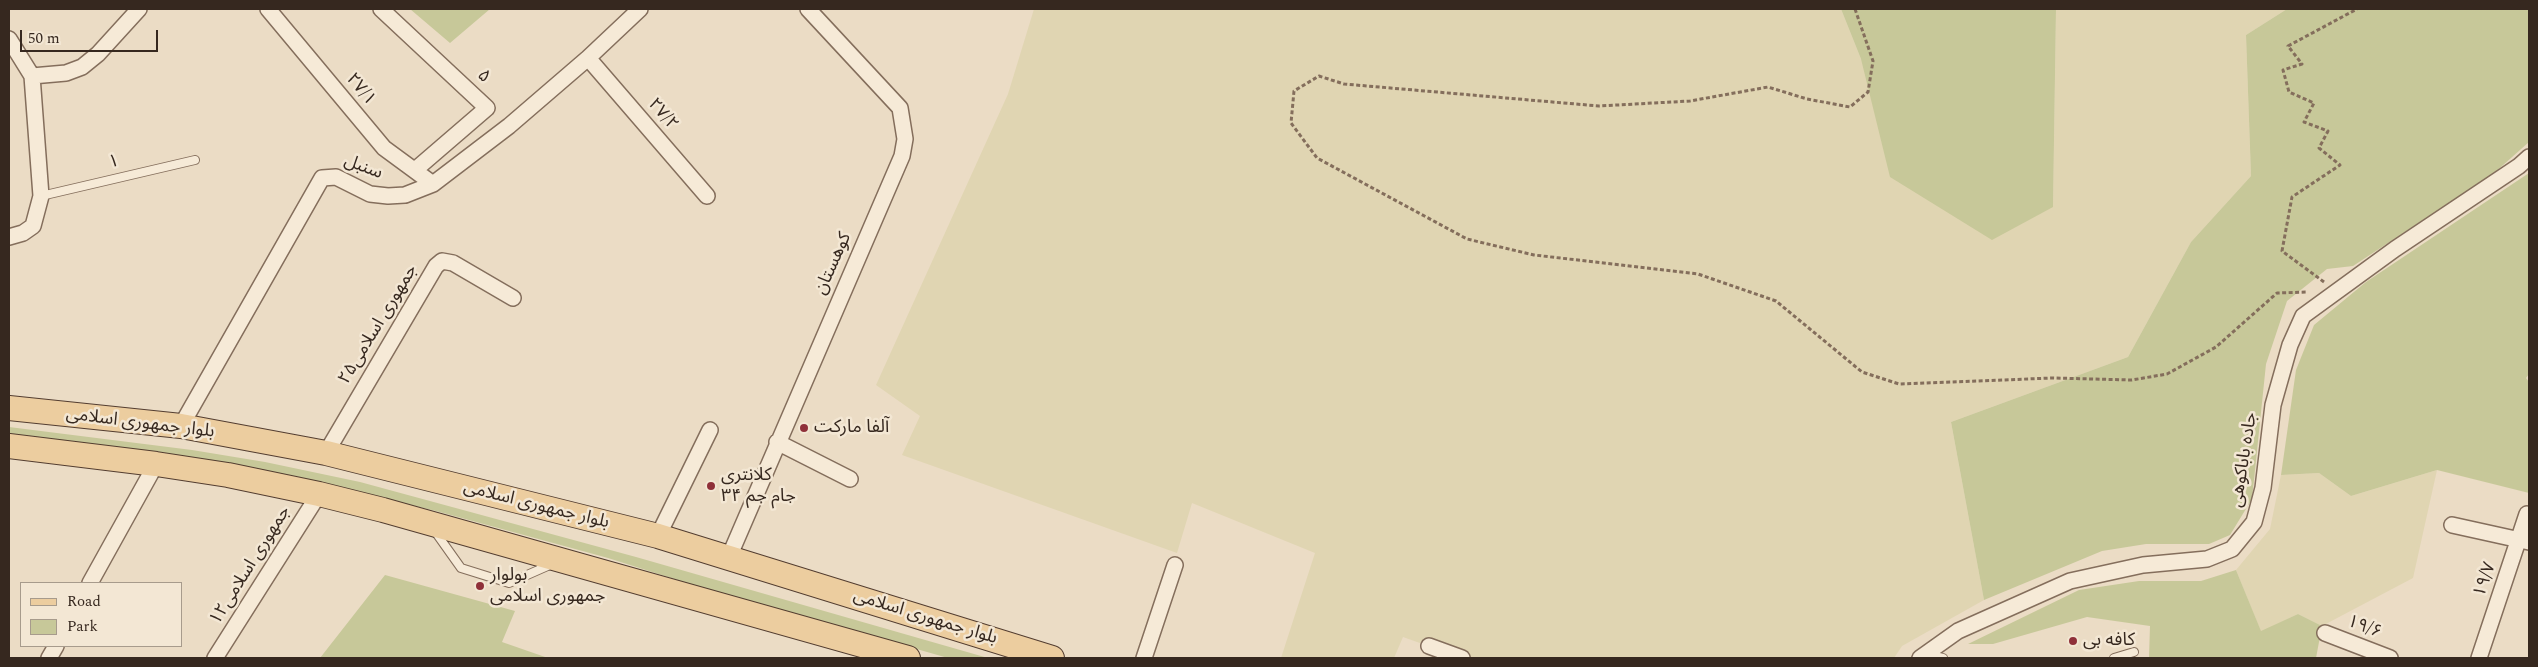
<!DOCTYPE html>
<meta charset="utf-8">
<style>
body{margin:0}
#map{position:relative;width:2538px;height:667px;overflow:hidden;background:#ebdcc5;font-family:Spectral,serif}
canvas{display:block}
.frame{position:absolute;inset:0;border:10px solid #36281f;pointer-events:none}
.legend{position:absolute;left:20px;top:582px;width:162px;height:65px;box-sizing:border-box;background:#f3e7d4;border:1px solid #a79b8c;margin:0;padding:6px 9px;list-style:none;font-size:15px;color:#36281f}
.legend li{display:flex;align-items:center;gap:10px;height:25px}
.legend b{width:25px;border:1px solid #a79b8c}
.scale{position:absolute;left:20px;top:30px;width:138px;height:22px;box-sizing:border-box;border:2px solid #36281f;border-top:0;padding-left:6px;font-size:15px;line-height:18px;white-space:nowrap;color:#36281f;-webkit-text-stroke:4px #f3e7d4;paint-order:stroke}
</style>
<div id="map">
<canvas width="2538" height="667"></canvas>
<div class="frame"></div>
<ul class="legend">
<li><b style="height:6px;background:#eccd9f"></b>Road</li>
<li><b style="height:14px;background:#c7c899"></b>Park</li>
</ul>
<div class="scale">50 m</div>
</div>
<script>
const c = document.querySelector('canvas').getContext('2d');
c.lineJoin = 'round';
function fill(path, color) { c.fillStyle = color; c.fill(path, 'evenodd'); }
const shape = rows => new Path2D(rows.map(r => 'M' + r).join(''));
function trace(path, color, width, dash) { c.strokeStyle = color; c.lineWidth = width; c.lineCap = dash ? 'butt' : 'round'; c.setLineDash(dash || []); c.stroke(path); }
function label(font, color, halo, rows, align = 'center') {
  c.font = font + ' Spectral,"Noto Sans Arabic",serif'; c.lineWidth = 5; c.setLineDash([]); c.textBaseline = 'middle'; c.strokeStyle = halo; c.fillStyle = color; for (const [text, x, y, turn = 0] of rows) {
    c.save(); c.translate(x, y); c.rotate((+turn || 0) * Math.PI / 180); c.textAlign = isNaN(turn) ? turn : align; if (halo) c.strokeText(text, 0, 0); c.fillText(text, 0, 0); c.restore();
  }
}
fill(shape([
 [1034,9,1841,9,1861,59,2053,207,2056,9,2287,9,2246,35,2251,176,2191,242,2128,357,1951,422,1984,600,1902,646,1894,658,1462,658,1403,637,1394,658,1281,658,1315,553,1192,503,1177,553,902,455,920,416,876,385,1008,94],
 [2437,470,2413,578,2322,626,2298,614,2261,632,2236,570,2270,529,2281,475,2319,473,2351,496]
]), '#e0d5b2');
fill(shape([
 [410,9,490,9,450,43],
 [1841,9,2056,9,2053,207,1992,240,1890,177,1861,59],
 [2287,9,2529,9,2529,142,2493,174,2353,266,2327,269,2287,301,2266,364,2252,499,2230,535,2209,544,2146,544,2102,551,1984,600,1951,422,2128,357,2191,242,2251,176,2246,35],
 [2529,173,2529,374,2526,378,2529,382,2529,493,2437,470,2351,496,2319,473,2281,475,2296,370,2314,325,2366,282],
 [9,427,192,450,265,462,360,482,636,557,988,658,948,658,693,585,608,558,436,511,322,484,166,453,9,435],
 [2236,570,2261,631,2298,614,2322,626,2316,658,2149,658,2150,626,2087,617,1993,644,1968,644,2079,590,2139,581,2201,581],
 [385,575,515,611,502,642,548,658,320,658]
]), '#c7c899');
const service = shape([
 [41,196,195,160],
 [434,530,461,568,509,583,552,564],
 [1926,654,1943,658],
 [2114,658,2134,652]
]);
const minor = shape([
 [268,9,384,148,433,184],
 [381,9,487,108,415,170],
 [9,39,32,76,41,196,33,226,23,233,9,237],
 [588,58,707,196],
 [32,76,66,73,82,67,98,54,139,9],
 [181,426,322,178,336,177,370,194,388,196,405,195,433,184,509,126,588,58,640,9],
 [777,442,850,479],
 [326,453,436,266,442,261,453,263,513,298],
 [2452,525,2529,542],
 [658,536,710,430],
 [729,557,902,156,905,139,900,108,808,9],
 [90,583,156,464],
 [2325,633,2390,658],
 [1429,646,1462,658],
 [49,658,56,646],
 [215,658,319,494],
 [1144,658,1175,565],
 [1920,658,1958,631,2070,581,2143,565,2207,559,2232,549,2254,522,2263,488,2273,405,2290,345,2303,316,2395,249,2519,166,2529,157],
 [2479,658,2527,514]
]);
const primary = shape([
 [9,408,181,426,326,453,658,536,1052,658],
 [9,446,156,464,228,475,319,494,383,510,908,658]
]);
trace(service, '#846e5c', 10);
trace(minor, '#846e5c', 18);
trace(primary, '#533d30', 26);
trace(shape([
 [1855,9,1873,61,1868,92,1850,107,1807,99,1768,87,1690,101,1599,106,1344,84,1319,76,1294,91,1291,123,1317,158,1467,239,1534,255,1698,274,1776,301,1862,372,1899,384,2053,378,2132,380,2167,374,2216,347,2277,293,2308,292],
 [2324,282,2282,251,2292,197,2340,165,2319,148,2328,131,2304,122,2314,103,2289,92,2283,70,2302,64,2288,46,2357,9]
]), '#846e5c', 3, [4, 2.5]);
trace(service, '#f6ead7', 8);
trace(minor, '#f6ead7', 15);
trace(primary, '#eccd9f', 24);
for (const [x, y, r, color] of [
 [804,428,5,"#8f3039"],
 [711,486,5,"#8f3039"],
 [480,586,5,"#8f3039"],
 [2073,641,5,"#8f3039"]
]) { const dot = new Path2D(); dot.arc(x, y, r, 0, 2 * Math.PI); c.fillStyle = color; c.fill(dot); trace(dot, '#f3e7d4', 2); }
label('18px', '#36281f', '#f3e7d4', [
 ["۵",483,77,44],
 ["۲۷/۱",360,90,50],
 ["۲۷/۲",662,115,49],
 ["۱",114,163,-13],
 ["سنبل",363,168,21],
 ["کوهستان",834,264,-66],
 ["جمهوری اسلامی۲۵",379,325,-59],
 ["بلوار جمهوری اسلامی",140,424,7],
 ["جاده باباکوهی",2245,460,-81],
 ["بلوار جمهوری اسلامی",536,506,14],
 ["جمهوری اسلامی۱۲",251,566,-58],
 ["۱۹/۷",2486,580,-71],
 ["بلوار جمهوری اسلامی",925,618,17],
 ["۱۹/۶",2364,628,21]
]);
label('18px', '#36281f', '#f3e7d4', [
 ["آلفا مارکت",814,428],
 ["کلانتری",721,476],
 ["۳۴ جام جم",721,497],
 ["بولوار",490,576],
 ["جمهوری اسلامی",490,597],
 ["کافه بی",2083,641]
], 'left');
</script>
